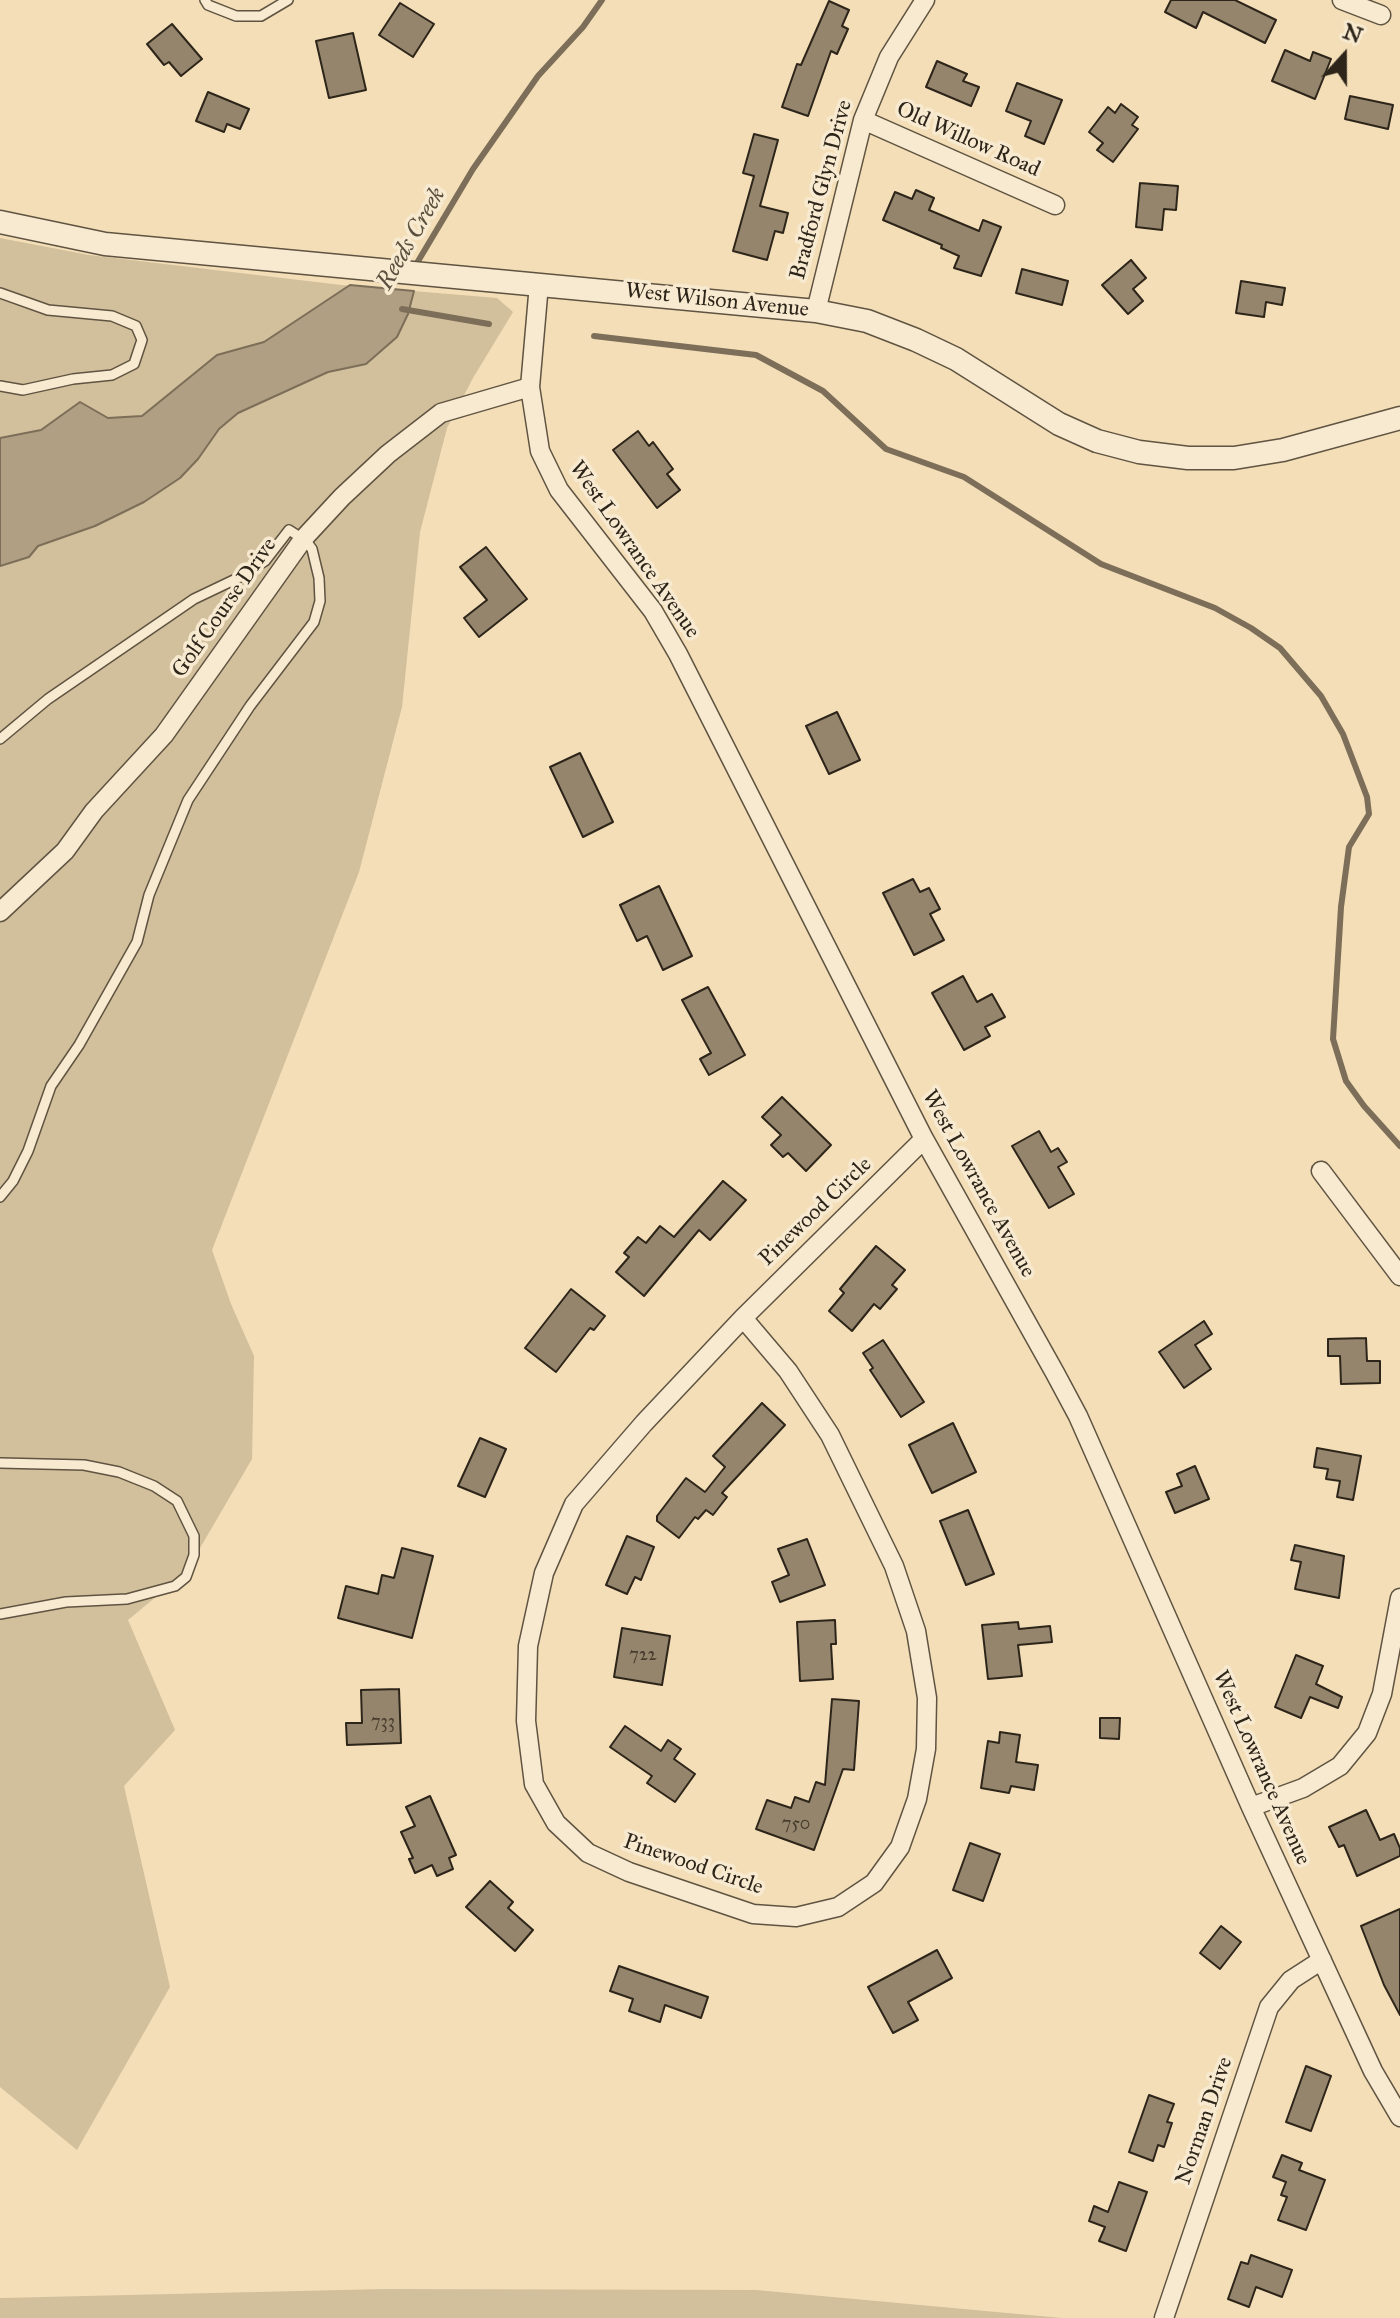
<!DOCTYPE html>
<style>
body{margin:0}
#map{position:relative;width:1400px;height:2318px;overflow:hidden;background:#f3deb7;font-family:"IM FELL Great Primer",serif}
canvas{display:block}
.north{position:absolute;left:1304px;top:16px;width:80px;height:80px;-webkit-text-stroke:6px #f7ead0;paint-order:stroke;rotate:21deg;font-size:22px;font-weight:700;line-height:32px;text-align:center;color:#2e251a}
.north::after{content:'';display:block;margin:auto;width:28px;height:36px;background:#2e251a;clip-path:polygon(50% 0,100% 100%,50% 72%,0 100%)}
</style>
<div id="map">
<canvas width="1400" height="2318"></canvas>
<div class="north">N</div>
</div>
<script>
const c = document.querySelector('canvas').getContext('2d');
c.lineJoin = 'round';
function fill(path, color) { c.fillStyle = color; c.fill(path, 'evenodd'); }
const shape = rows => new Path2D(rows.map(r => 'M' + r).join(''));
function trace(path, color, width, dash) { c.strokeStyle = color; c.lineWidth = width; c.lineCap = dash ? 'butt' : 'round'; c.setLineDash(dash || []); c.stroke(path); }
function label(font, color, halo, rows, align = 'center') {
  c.font = font + ' "IM FELL Great Primer",serif'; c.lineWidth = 7; c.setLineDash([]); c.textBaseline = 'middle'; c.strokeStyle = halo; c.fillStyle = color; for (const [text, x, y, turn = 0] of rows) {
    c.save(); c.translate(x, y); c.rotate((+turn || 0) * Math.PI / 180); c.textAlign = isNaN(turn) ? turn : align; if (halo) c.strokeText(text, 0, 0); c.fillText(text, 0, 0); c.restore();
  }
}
fill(shape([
 [0,238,89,255,341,285,497,298,513,312,473,378,447,428,420,532,402,707,359,872,212,1250,231,1304,254,1356,252,1459,186,1572,128,1620,175,1730,124,1786,170,1987,77,2150,0,2087],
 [385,2289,756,2290,1062,2318,0,2318,0,2298]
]), '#d2bf9c');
const water = shape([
 [350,285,414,291,408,314,397,337,366,364,328,372,238,413,219,429,198,459,180,478,144,502,95,526,38,546,29,557,0,566,0,438,41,430,80,402,108,418,142,416,217,355,264,342,350,285]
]);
fill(water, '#b09f82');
trace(water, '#7c6e58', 2);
trace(shape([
 [414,268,473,169,538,76,583,27,602,0],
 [402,309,489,324],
 [594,336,756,355,823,391,886,449,964,477,1101,564,1215,608,1251,628,1280,648,1321,696,1343,734,1367,797,1369,814,1349,847,1341,907,1333,1039,1346,1081,1364,1106,1400,1146]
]), '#7c6e58', 6);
const building = shape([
 [1171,0,1235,0,1276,20,1265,43,1203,12,1196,28,1165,12,1171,0],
 [829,1,849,10,842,26,848,29,837,54,831,51,808,116,782,107,797,64,801,65,829,1],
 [400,3,434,24,413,57,379,35,400,3],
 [172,24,202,59,181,76,169,62,164,65,147,44,172,24],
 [353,33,366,90,329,98,316,41,353,33],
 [1285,50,1310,61,1313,52,1331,59,1315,99,1272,81,1285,50],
 [937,61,967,74,963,81,979,87,971,106,926,87,937,61],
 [1017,83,1062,100,1044,144,1025,136,1031,121,1006,111,1017,83],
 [208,92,249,109,240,129,227,124,224,132,196,121,208,92],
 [1350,96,1393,105,1388,129,1345,119,1350,96],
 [1121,104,1138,117,1132,125,1138,129,1113,162,1097,150,1103,143,1089,132,1108,107,1115,113,1121,104],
 [754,134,778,140,760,206,788,213,783,233,775,231,767,260,733,251,754,176,743,173,754,134],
 [1140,183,1178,186,1176,210,1164,209,1162,230,1136,227,1140,183],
 [916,190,934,198,929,210,979,231,983,220,1001,227,981,276,954,268,959,256,941,248,942,245,883,220,895,192,912,199,916,190],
 [1131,260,1146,278,1133,289,1143,301,1128,314,1102,285,1131,260],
 [1022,269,1068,281,1062,305,1016,293,1022,269],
 [1241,281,1285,288,1282,305,1266,302,1264,317,1236,313,1241,281],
 [638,431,649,446,653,442,673,469,667,474,680,490,657,508,613,450,638,431],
 [486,547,527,599,479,637,464,618,487,600,460,567,486,547],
 [837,712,860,760,829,774,806,726,837,712],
 [580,753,613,822,583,837,550,767,580,753],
 [913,879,920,892,929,888,940,909,930,914,944,940,914,955,883,893,913,879],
 [659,886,692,956,663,970,647,936,637,941,620,905,659,886],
 [963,976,977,1002,992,994,1005,1017,985,1027,990,1036,964,1050,932,993,963,976],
 [708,987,745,1055,709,1075,700,1059,711,1053,682,1000,708,987],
 [782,1097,831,1145,806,1171,788,1153,783,1157,771,1145,781,1135,762,1117,782,1097],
 [1039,1131,1051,1152,1058,1148,1067,1162,1058,1167,1074,1194,1049,1208,1012,1146,1039,1131],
 [723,1181,746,1200,710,1240,699,1230,644,1296,616,1272,629,1257,624,1253,638,1237,646,1243,660,1226,674,1237,723,1181],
 [876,1246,905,1270,892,1285,897,1289,880,1309,874,1304,852,1331,829,1311,844,1293,840,1289,876,1246],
 [571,1289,605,1316,594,1330,590,1328,556,1372,525,1348,571,1289],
 [1204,1321,1212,1334,1195,1345,1211,1369,1184,1388,1159,1352,1204,1321],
 [1366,1338,1367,1361,1380,1361,1380,1383,1341,1384,1340,1356,1328,1356,1328,1339,1366,1338],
 [883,1340,924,1402,901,1417,870,1370,873,1368,863,1353,883,1340],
 [762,1403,785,1425,722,1493,727,1497,713,1515,706,1510,698,1519,695,1517,679,1538,657,1521,657,1516,686,1478,705,1492,725,1467,713,1456,762,1403],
 [953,1423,976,1472,932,1493,909,1445,953,1423],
 [480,1438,506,1449,485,1497,458,1486,480,1438],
 [1317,1448,1361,1456,1353,1500,1337,1497,1340,1481,1326,1479,1328,1469,1314,1467,1317,1448],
 [1195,1466,1209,1499,1175,1513,1166,1492,1182,1486,1177,1474,1195,1466],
 [968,1510,994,1574,966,1585,940,1521,968,1510],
 [627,1536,654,1547,641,1580,635,1577,627,1594,606,1585,627,1536],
 [807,1539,825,1585,780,1602,772,1582,789,1575,778,1549,807,1539],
 [1295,1545,1344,1556,1339,1598,1295,1589,1301,1562,1291,1560,1295,1545],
 [402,1548,433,1556,412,1638,338,1618,346,1586,378,1594,382,1575,394,1578,402,1548],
 [835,1620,836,1644,831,1644,833,1679,800,1681,797,1622,835,1620],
 [1018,1622,1019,1629,1050,1626,1052,1642,1018,1645,1022,1676,988,1679,982,1625,1018,1622],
 [622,1628,670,1636,662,1685,614,1677,622,1628],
 [1296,1655,1323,1666,1316,1684,1342,1697,1338,1708,1310,1697,1301,1718,1275,1707,1296,1655],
 [399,1689,401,1743,347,1745,346,1723,362,1723,361,1690,399,1689],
 [832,1699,859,1701,854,1770,843,1769,814,1850,756,1829,767,1800,791,1808,795,1797,809,1802,816,1782,825,1785,832,1699],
 [1100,1718,1120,1718,1119,1739,1100,1738,1100,1718],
 [625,1726,661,1751,668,1740,681,1749,674,1759,695,1774,675,1802,647,1783,652,1776,610,1747,625,1726],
 [1000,1732,1020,1735,1016,1762,1038,1765,1034,1790,1011,1786,1009,1793,981,1788,988,1741,999,1743,1000,1732],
 [430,1796,456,1855,449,1858,453,1869,437,1876,432,1865,415,1873,409,1859,413,1858,401,1832,415,1826,406,1807,430,1796],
 [1366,1810,1380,1840,1394,1834,1400,1848,1400,1856,1357,1876,1344,1845,1339,1847,1329,1827,1366,1810],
 [970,1843,1000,1854,983,1901,953,1890,970,1843],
 [490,1881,513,1902,508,1908,533,1930,515,1951,466,1907,490,1881],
 [1400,1909,1400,2015,1384,1985,1361,1926,1400,1909],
 [1221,1926,1241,1942,1220,1969,1200,1953,1221,1926],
 [937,1950,952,1978,908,2002,918,2020,893,2033,868,1987,937,1950],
 [619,1966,708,1997,701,2018,665,2005,660,2022,629,2011,633,1999,610,1991,619,1966],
 [1306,2066,1331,2076,1311,2131,1286,2122,1306,2066],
 [1149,2095,1174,2104,1167,2122,1172,2123,1164,2147,1158,2145,1153,2161,1129,2152,1149,2095],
 [1282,2155,1302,2163,1299,2170,1325,2180,1306,2230,1278,2220,1287,2197,1281,2195,1286,2182,1273,2177,1282,2155],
 [1119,2182,1147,2192,1126,2251,1099,2241,1105,2227,1089,2221,1094,2206,1108,2212,1119,2182],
 [1251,2255,1292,2270,1282,2297,1256,2287,1249,2307,1228,2299,1241,2262,1248,2264,1251,2255]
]);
fill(building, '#94856c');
trace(building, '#2e251a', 2);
const service = shape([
 [205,0,208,5,236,16,261,16,288,0],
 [0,293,48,310,112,316,136,326,142,340,134,364,112,375,73,379,23,390,0,386],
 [0,739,48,699,194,599,238,578,265,561,289,530,303,539],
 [0,1197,13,1181,28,1151,51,1086,79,1045,137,942,149,895,188,800,250,706,314,622,320,601,319,578,312,549,304,538],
 [0,1463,84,1465,119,1472,154,1486,177,1501,194,1536,194,1555,186,1577,175,1586,127,1599,66,1602,0,1614]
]);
const minor = shape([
 [1342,0,1381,15],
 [863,120,1055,205],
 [539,284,530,387,540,451,559,490,653,611,678,654,924,1139,1055,1373,1078,1416,1251,1807,1373,2071,1400,2117],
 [816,311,863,120,889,57,925,0],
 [0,912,65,851,94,811,164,735,304,538,342,497,388,454,441,413,530,387],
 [1321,1171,1400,1276],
 [743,1318,788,1371,830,1435,894,1566,916,1631,927,1698,926,1749,917,1799,900,1847,874,1883,838,1907,796,1917,753,1914,629,1872,588,1853,556,1823,534,1784,526,1721,528,1646,544,1573,574,1504,644,1423,743,1318],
 [743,1318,924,1139],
 [1251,1807,1303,1788,1340,1766,1367,1733,1382,1694,1400,1598],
 [1164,2318,1269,2007,1291,1980,1322,1960]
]);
const tertiary = shape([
 [0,222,105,244,816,311,867,321,916,340,956,359,1059,424,1097,441,1139,452,1188,458,1234,458,1283,450,1400,418]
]);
trace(service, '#5f5341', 12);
trace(minor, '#5f5341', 21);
trace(tertiary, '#5f5341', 25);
trace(service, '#f7ead0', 9);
trace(minor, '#f7ead0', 18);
trace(tertiary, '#f7ead0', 22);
label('18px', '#483d2e', null, [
 ["722",643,1656],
 ["733",383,1723],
 ["750",796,1825]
]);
label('22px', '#2e251a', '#f7ead0', [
 ["Old Willow Road",968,140,24],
 ["Bradford Glyn Drive",822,190,-75],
 ["West Wilson Avenue",717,301,6],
 ["West Lowrance Avenue",634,550,55],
 ["Golf Course Drive",225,608,-55],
 ["West Lowrance Avenue",978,1184,61],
 ["Pinewood Circle",816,1212,-44],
 ["West Lowrance Avenue",1261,1768,66],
 ["Pinewood Circle",693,1865,19],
 ["Norman Drive",1205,2121,-71]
]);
label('italic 24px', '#5c503e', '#f7ead0', [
 ["Reeds Creek",412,239,-60]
]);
</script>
